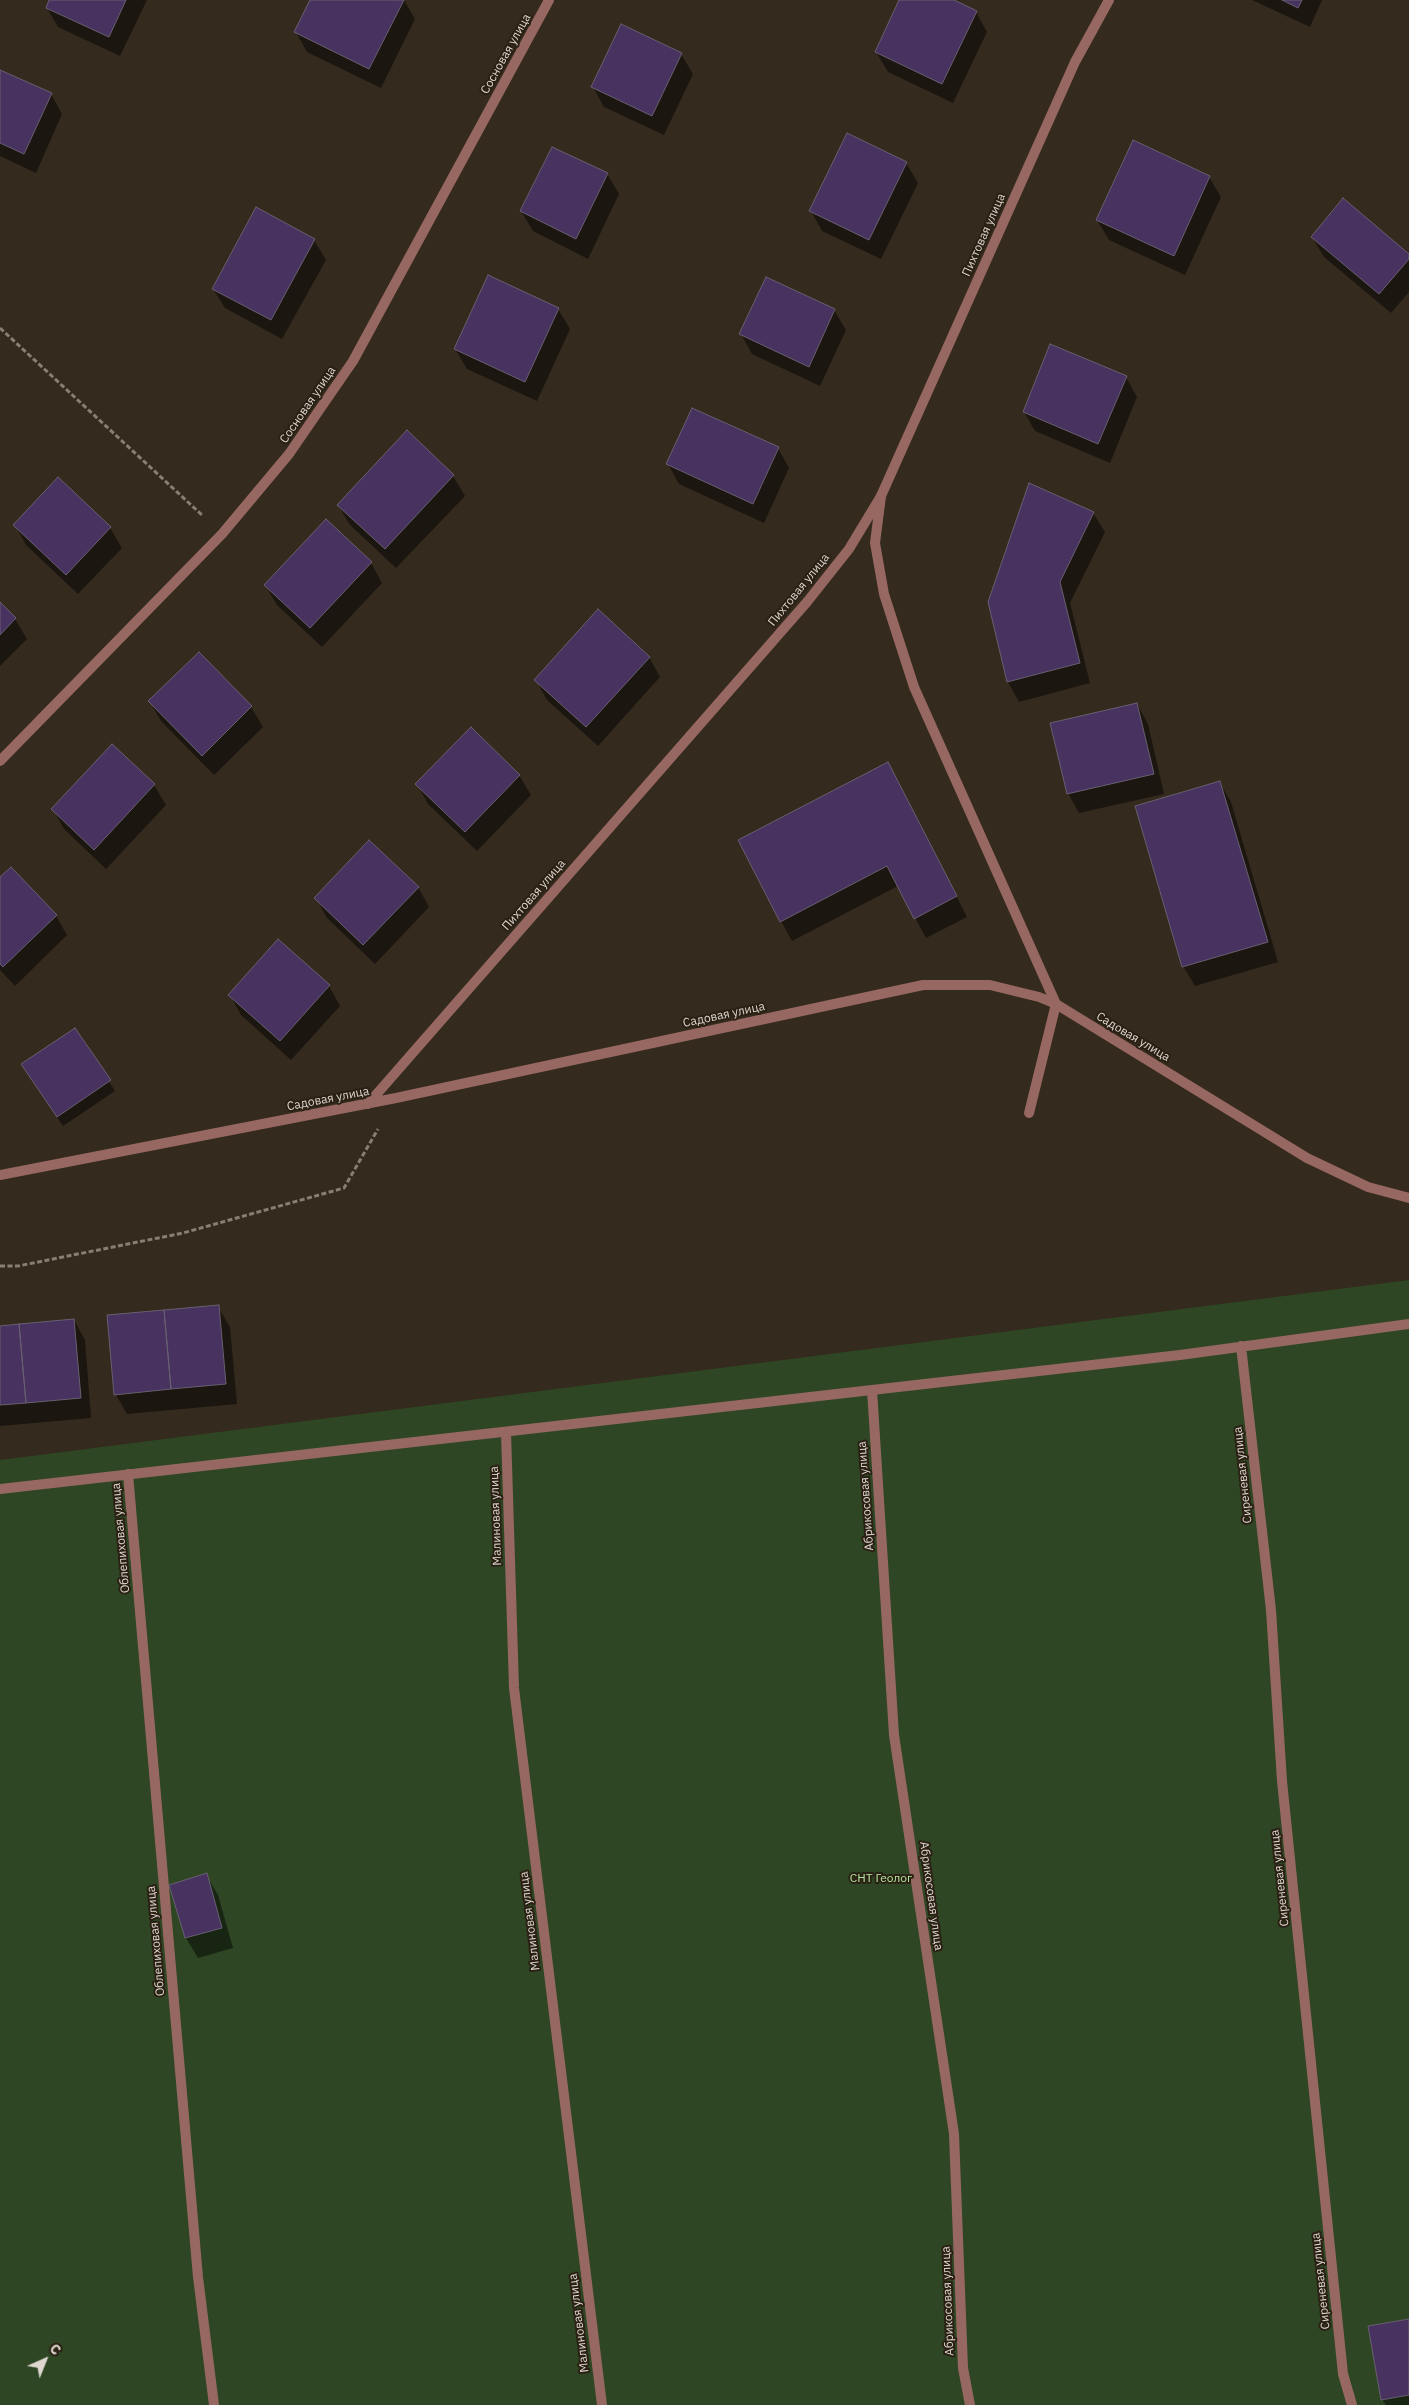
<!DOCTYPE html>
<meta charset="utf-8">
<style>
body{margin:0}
#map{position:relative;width:1409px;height:2405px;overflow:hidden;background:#342a1d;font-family:"IBM Plex Sans",sans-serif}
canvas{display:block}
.north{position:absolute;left:20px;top:2335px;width:50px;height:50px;-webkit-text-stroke:4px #2a2013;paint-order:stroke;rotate:44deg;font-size:14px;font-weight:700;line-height:20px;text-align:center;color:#dfd8d0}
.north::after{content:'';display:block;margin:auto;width:18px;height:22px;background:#dfd8d0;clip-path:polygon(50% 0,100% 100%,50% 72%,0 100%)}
</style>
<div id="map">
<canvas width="1409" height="2405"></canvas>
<div class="north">С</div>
</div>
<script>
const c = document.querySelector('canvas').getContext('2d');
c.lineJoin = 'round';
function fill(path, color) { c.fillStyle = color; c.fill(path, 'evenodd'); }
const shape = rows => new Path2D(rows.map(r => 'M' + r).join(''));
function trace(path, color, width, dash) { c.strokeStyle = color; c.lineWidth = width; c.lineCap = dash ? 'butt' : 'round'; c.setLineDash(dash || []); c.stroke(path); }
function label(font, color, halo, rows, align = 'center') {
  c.font = font + ' "IBM Plex Sans",sans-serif'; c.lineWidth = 4; c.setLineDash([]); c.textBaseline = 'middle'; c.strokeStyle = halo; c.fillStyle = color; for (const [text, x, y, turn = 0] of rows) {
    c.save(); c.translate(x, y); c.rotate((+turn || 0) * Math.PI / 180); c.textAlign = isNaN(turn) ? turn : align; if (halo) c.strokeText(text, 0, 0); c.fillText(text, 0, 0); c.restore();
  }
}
fill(shape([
 [1409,1280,1409,2405,0,2405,0,1460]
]), '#2e4623');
fill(shape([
 [50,0,147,0,120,56,58,27,47,8],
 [311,0,404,0,415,19,381,88,307,52,296,32],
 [901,0,951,0,976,12,987,32,953,103,888,72,876,52],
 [1252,0,1322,0,1310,27],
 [681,54,693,74,664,135,604,107,593,87],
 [0,71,51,94,62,114,36,173,0,156],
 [552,149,607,174,619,194,588,259,533,231,521,211],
 [906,163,918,183,881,259,822,231,811,211],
 [1209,177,1221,197,1185,275,1109,240,1097,220],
 [1312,237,1409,256,1409,292,1391,313,1324,257],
 [314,240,326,260,282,339,225,308,213,289],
 [766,278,834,310,846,330,820,386,752,354,741,334],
 [558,309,570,329,537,401,467,369,455,349],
 [1126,377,1137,397,1110,463,1035,431,1024,412],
 [407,432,453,476,465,496,396,568,350,525,338,505],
 [778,448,789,468,764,523,679,484,668,464],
 [58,479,110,528,122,548,78,594,26,545,15,525],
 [1093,513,1105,532,1070,603,1090,683,1019,702,1008,682],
 [371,563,382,583,322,647,277,605,265,585],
 [0,604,15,619,27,639,0,666],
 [199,654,251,707,263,727,214,775,161,721,150,702],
 [649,657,660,677,598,746,547,700,536,680],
 [1137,704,1148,724,1164,794,1079,813,1068,793],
 [112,745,154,785,166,805,106,869,64,829,53,809],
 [519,775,531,795,477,851,428,804,417,784],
 [1220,783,1231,802,1278,962,1195,986,1183,966],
 [899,784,967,917,926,938,898,886,792,941,781,921],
 [0,879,56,916,67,935,15,986,0,970],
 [418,887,429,907,375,964,327,918,316,898],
 [329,986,340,1006,291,1060,241,1015,230,995],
 [74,1029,115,1091,63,1126,22,1065],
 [218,1307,230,1327,237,1404,127,1414,116,1395],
 [74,1320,85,1340,91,1418,0,1426,0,1327],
 [206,1875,218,1895,233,1948,198,1958,186,1938,171,1885],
 [1409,2320,1409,2405,1386,2405,1382,2399]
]), '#0007');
const building = shape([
 [49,0,126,0,109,37,46,8,49,0],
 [310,0,404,0,369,69,294,32,310,0],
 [899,0,954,0,977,11,942,84,875,52,899,0],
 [1282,0,1302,0,1298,8,1282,0],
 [621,24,682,53,652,116,591,87,621,24],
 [0,70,52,93,24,154,0,143,0,70],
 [847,133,907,162,869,240,809,211,847,133],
 [1133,140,1210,176,1174,256,1096,220,1133,140],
 [552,147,608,173,576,239,520,211,552,147],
 [1343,198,1409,254,1409,259,1379,294,1311,237,1343,198],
 [256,207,315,239,271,320,212,289,256,207],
 [488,275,559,308,525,382,454,349,488,275],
 [766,277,835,309,809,367,739,334,766,277],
 [1050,344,1127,376,1098,444,1023,412,1050,344],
 [692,408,779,447,753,504,666,464,692,408],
 [407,430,454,475,385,549,337,505,407,430],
 [58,477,111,527,66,575,13,525,58,477],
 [1029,483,1094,512,1060,582,1080,663,1007,682,988,602,1029,483],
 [326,519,372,562,310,628,264,585,326,519],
 [0,602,16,618,0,635,0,602],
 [598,609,650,657,586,727,534,680,598,609],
 [199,652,252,706,202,756,148,701,199,652],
 [1137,703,1154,774,1067,794,1050,723,1137,703],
 [471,727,520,775,465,832,415,784,471,727],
 [112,744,155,784,94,850,51,809,112,744],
 [888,762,957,896,914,919,887,866,780,922,738,840,888,762],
 [1220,781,1268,942,1182,967,1135,806,1220,781],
 [369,840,419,887,363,945,314,898,369,840],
 [11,867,57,915,3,967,0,964,0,877,11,867],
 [278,939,330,985,280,1041,228,995,278,939],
 [75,1028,111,1080,57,1117,21,1064,75,1028],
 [219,1305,226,1384,171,1389,164,1310,219,1305],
 [164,1310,171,1389,114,1395,107,1315,164,1310],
 [74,1319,81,1398,26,1403,19,1324,74,1319],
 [19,1324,26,1403,0,1405,0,1326,19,1324],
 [207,1873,222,1928,185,1938,169,1885,207,1873],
 [1409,2319,1409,2395,1381,2400,1368,2326,1409,2319]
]);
fill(building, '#48325f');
trace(building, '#676070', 1);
trace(shape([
 [0,328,203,516],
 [0,1266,18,1266,183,1233,344,1188,378,1129]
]), '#877f74', 3, [5, 2.5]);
trace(shape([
 [881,496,875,543,884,594,914,687,1056,1004,1029,1113]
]), '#976861', 10);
trace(shape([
 [0,761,222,534,289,454,353,361,549,0],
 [368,1104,807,602,849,549,881,496,1075,62,1109,0],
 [0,1175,396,1098,923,985,990,985,1039,997,1056,1004,1307,1158,1368,1187,1409,1198],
 [1241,1346,1271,1610,1282,1781,1343,2374,1352,2405],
 [872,1390,894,1735,954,2134,963,2368,970,2405],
 [506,1432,514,1688,602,2405],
 [128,1474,198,2277,214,2405],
 [0,1489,1180,1355,1409,1324]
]), '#976861', 10);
label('12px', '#dfd8d0', '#2a2013', [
 ["Сосновая улица",506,54,-61],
 ["Пихтовая улица",984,235,-66],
 ["Сосновая улица",308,405,-56],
 ["Пихтовая улица",799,590,-51],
 ["Пихтовая улица",534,895,-49],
 ["Садовая улица",724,1015,-12],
 ["Садовая улица",1133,1037,31],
 ["Садовая улица",328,1099,-11],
 ["Сиреневая улица",1243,1475,-96],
 ["Абрикосовая улица",866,1496,-94],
 ["Малиновая улица",496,1516,-92],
 ["Облепиховая улица",121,1538,-95],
 ["Сиреневая улица",1280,1878,-96],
 ["Абрикосовая улица",931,1896,82],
 ["Малиновая улица",530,1921,-97],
 ["Облепиховая улица",156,1941,-95],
 ["Сиреневая улица",1321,2281,-96],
 ["Абрикосовая улица",948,2301,-92],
 ["Малиновая улица",579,2323,-97]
]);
label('12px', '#b4e79f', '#2a2013', [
 ["СНТ Геолог",881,1879]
]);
</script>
